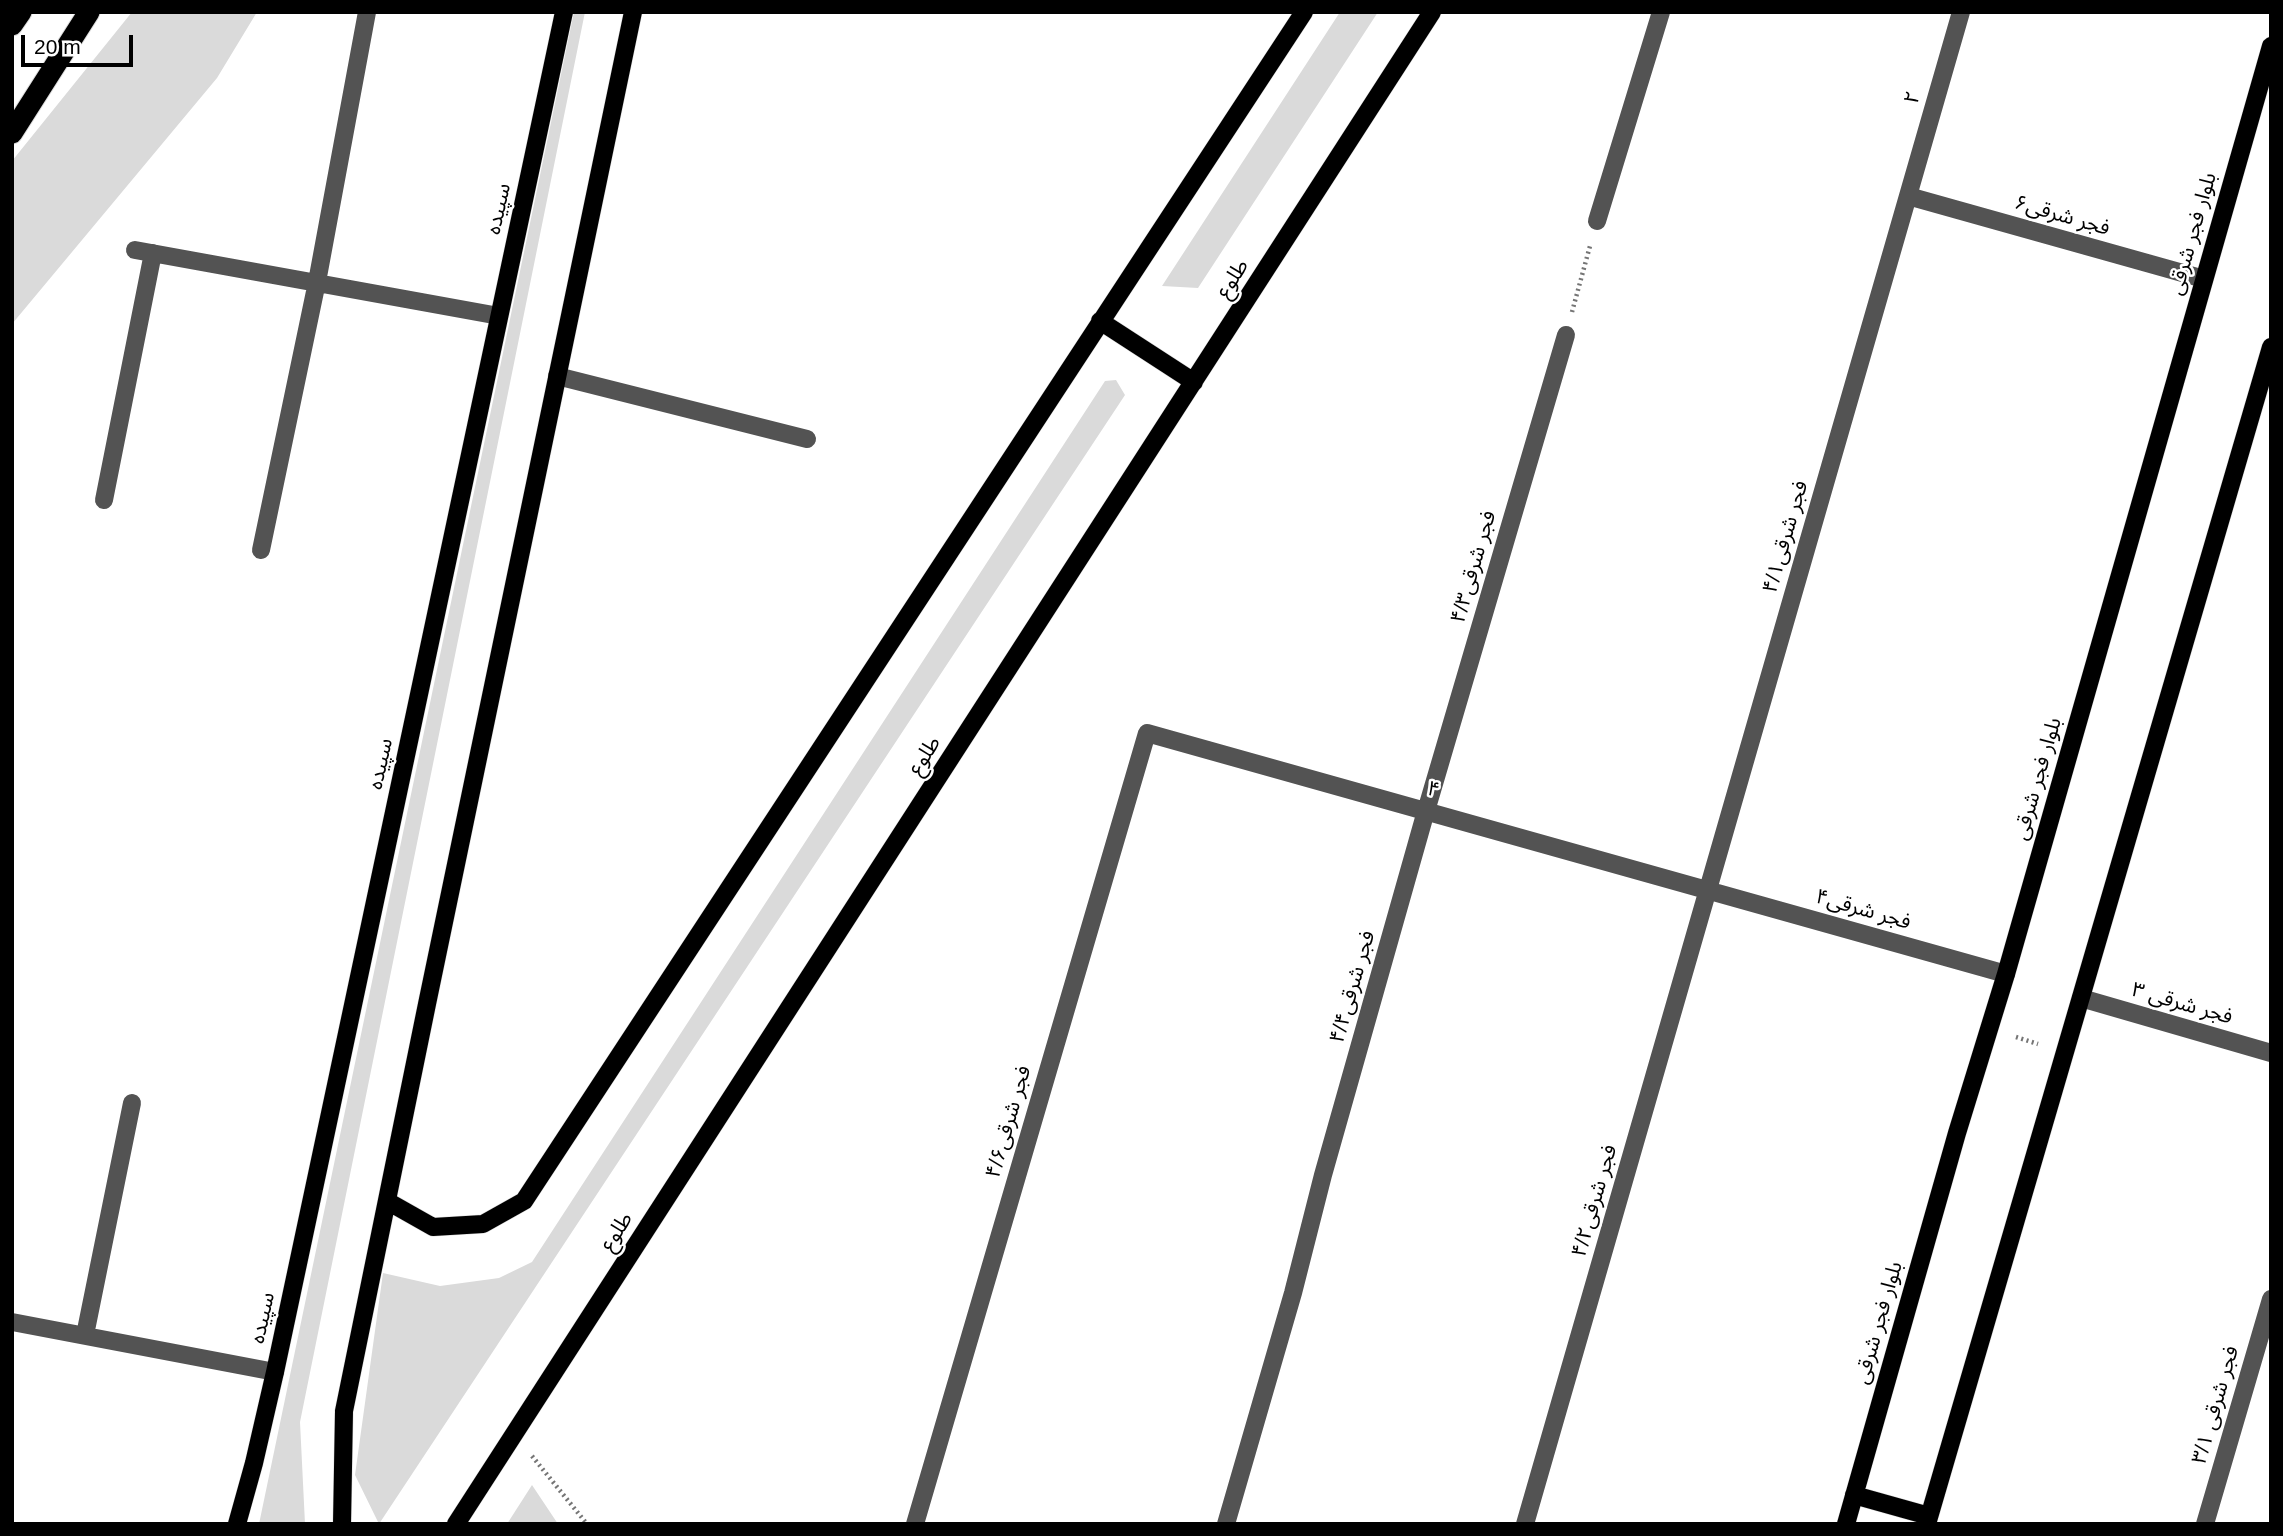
<!DOCTYPE html>
<meta charset="utf-8">
<style>
body{margin:0}
#map{position:relative;width:2283px;height:1536px;overflow:hidden;background:#fff;font-family:Arial,sans-serif}
canvas{display:block}
.frame{position:absolute;inset:0;border:14px solid #000;pointer-events:none}
.scale{position:absolute;left:21px;top:35px;width:112px;height:32px;box-sizing:border-box;border:4px solid #000;border-top:0;padding-left:9px;font-size:21px;line-height:24px;white-space:nowrap;color:#000;-webkit-text-stroke:5px #fff;paint-order:stroke}
</style>
<div id="map">
<canvas width="2283" height="1536"></canvas>
<div class="frame"></div>
<div class="scale">20 m</div>
</div>
<script>
const c = document.querySelector('canvas').getContext('2d');
c.lineJoin = 'round';
function fill(path, color) { c.fillStyle = color; c.fill(path, 'evenodd'); }
const shape = rows => new Path2D(rows.map(r => 'M' + r).join(''));
function trace(path, color, width, dash) { c.strokeStyle = color; c.lineWidth = width; c.lineCap = dash ? 'butt' : 'round'; c.setLineDash(dash || []); c.stroke(path); }
function label(font, color, halo, rows, align = 'center') {
  c.font = font + ' Arial,"Noto Sans Arabic",sans-serif'; c.lineWidth = 5; c.setLineDash([]); c.textBaseline = 'middle'; c.strokeStyle = halo; c.fillStyle = color; for (const [text, x, y, turn = 0] of rows) {
    c.save(); c.translate(x, y); c.rotate((+turn || 0) * Math.PI / 180); c.textAlign = isNaN(turn) ? turn : align; if (halo) c.strokeText(text, 0, 0); c.fillText(text, 0, 0); c.restore();
  }
}
fill(shape([
 [132,12,257,12,217,78,12,324,12,161],
 [574,12,585,12,300,1422,305,1524,259,1524],
 [1340,12,1378,12,1198,288,1162,286],
 [1116,380,1125,395,379,1524,355,1475,383,1273,440,1286,499,1278,532,1262,1105,381],
 [532,1485,558,1524,507,1524]
]), '#dadada');
const major = shape([
 [1100,321,1194,382],
 [387,1201,433,1227,483,1224,524,1201,1304,12],
 [1854,1495,1929,1516],
 [237,1524,254,1463,275,1372,564,12],
 [342,1524,344,1411,427,1004,633,12],
 [456,1524,1432,12],
 [1846,1524,1957,1133,2006,974,2271,46],
 [1927,1524,2271,347]
]);
const highway = shape([
 [12,25,21,12],
 [12,133,89,12]
]);
trace(major, '#dbdbdb', 19);
trace(highway, '#dbdbdb', 23);
trace(shape([
 [1572,312,1590,246],
 [2016,1037,2038,1044],
 [532,1456,587,1524]
]), '#757575', 4.5, [2, 3.5]);
trace(shape([
 [1908,196,2204,279],
 [1597,221,1661,12],
 [135,250,499,316],
 [557,376,807,439],
 [104,500,153,253],
 [261,550,317,282,367,12],
 [2081,998,2271,1053],
 [12,1322,275,1372],
 [85,1335,132,1103],
 [915,1524,1147,733,2006,974],
 [1226,1524,1293,1293,1323,1175,1426,811,1566,335],
 [1525,1524,1961,12],
 [2205,1524,2271,1299]
]), '#535353', 18);
trace(major, '#000', 18);
trace(highway, '#000', 21);
label('21px', '#000', '#fff', [
 ["۲",1913,98,-74],
 ["سپیده",499,209,-78],
 ["فجر شرقی۶",2062,216,16],
 ["بلوار فجر شرقی",2193,234,-74],
 ["طلوع",1233,279,-57],
 ["فجر شرقی۴/۱",1786,537,-74],
 ["فجر شرقی۴/۳",1474,567,-74],
 ["طلوع",925,756,-57],
 ["سپیده",381,764,-78],
 ["بلوار فجر شرقی",2038,779,-74],
 ["۴",1433,790,16],
 ["فجر شرقی۴",1863,910,16],
 ["فجر شرقی۴/۴",1353,987,-74],
 ["۳ فجر شرقی",2182,1004,16],
 ["فجر شرقی۴/۶",1009,1122,-74],
 ["فجر شرقی۴/۲",1595,1201,-74],
 ["طلوع",617,1232,-57],
 ["سپیده",263,1318,-78],
 ["بلوار فجر شرقی",1879,1323,-74],
 ["۳/۱ فجر شرقی",2216,1405,-74]
]);
</script>
